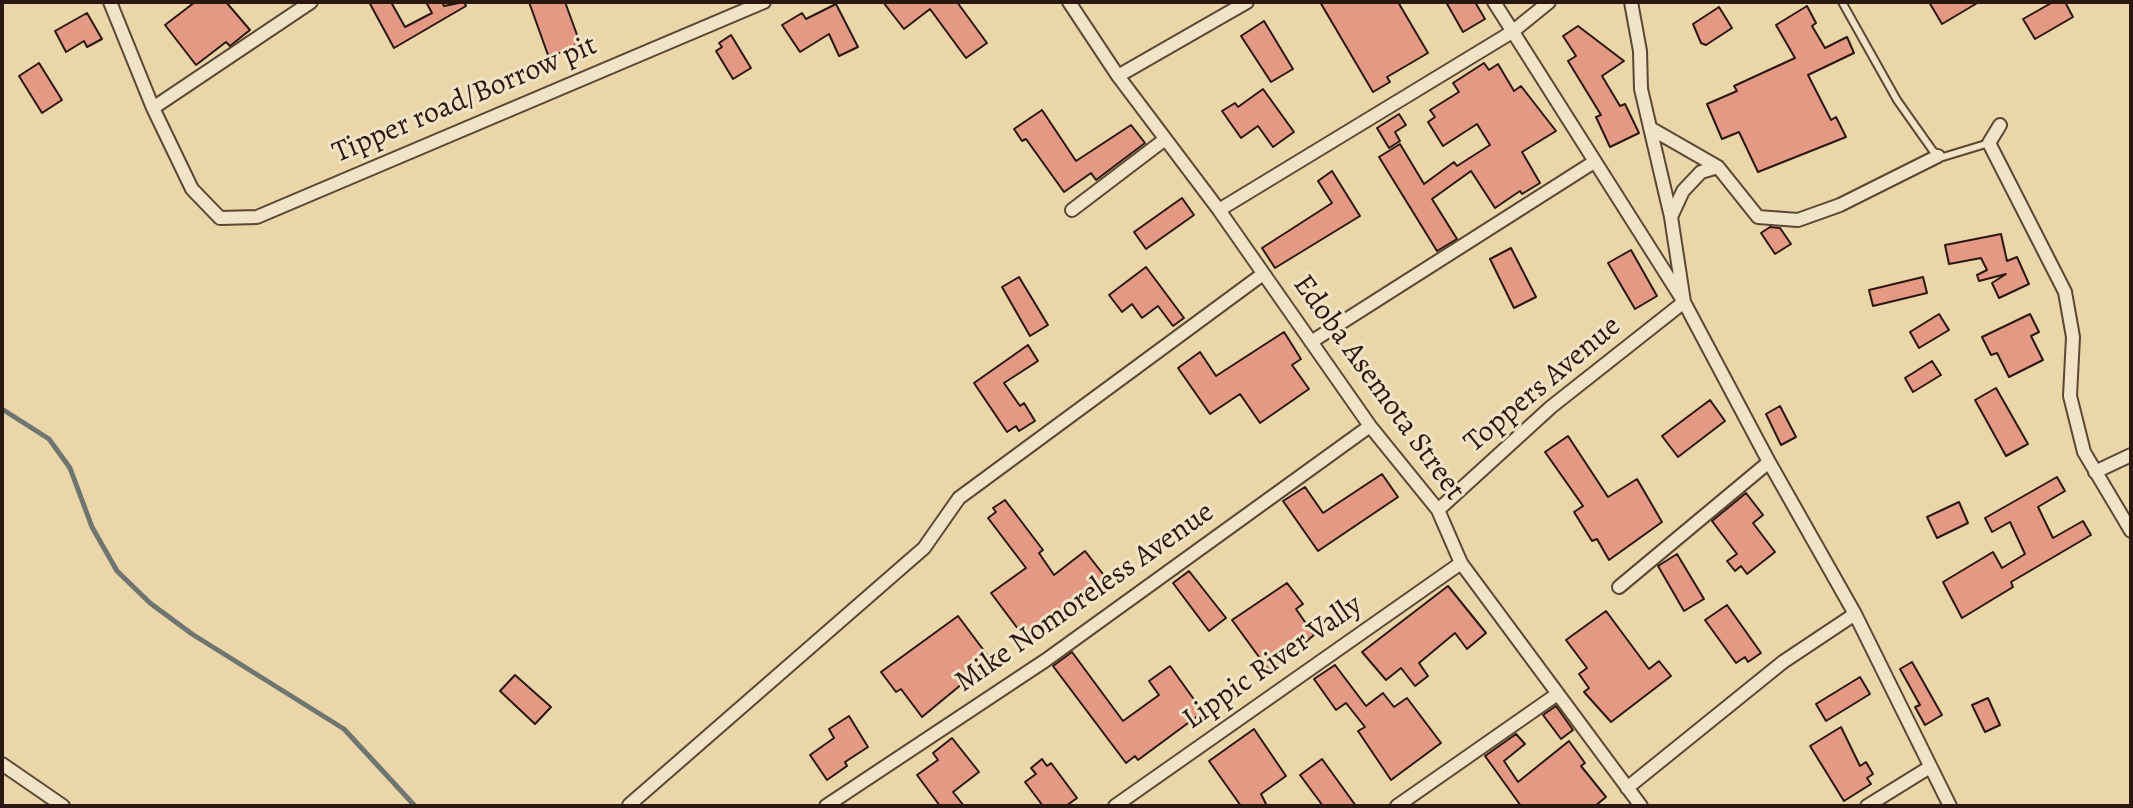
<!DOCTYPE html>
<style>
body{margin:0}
#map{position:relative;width:2133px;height:808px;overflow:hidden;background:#ead6a8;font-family:Alegreya,serif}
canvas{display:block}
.frame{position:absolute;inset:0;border:4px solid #2a170f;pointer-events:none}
</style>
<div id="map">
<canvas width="2133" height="808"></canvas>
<div class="frame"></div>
</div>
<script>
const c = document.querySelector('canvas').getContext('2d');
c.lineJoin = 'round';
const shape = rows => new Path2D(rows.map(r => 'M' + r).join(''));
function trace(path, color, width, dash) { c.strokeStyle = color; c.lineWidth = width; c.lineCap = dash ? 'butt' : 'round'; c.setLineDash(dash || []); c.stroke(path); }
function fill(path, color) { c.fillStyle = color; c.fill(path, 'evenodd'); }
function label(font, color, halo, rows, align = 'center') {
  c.font = font + ' Alegreya,serif'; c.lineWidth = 6; c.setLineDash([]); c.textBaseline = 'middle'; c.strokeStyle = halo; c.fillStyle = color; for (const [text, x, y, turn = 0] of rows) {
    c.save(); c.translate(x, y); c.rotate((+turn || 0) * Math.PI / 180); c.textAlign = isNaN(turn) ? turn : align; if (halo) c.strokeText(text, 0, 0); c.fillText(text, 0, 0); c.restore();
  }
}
trace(shape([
 [2,409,49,439,70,468,92,527,117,571,150,603,192,634,344,729,415,806]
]), '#6f7672', 5);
const building = shape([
 [195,2,226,2,250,30,230,46,226,42,196,65,165,25,195,2],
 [369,2,391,2,405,27,432,13,426,2,442,2,444,6,464,2,466,6,394,48,369,2],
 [529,2,565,2,580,43,575,45,577,50,548,55,529,2],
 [883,2,957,2,987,43,966,58,930,9,904,29,883,2],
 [1320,2,1398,2,1428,53,1387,77,1390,82,1373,92,1320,2],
 [1446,2,1475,2,1485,19,1463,32,1446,2],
 [1929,2,1979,2,1942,24,1929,2],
 [2053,2,2065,2,2073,17,2035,39,2023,19,2053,2],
 [836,4,858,47,839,56,829,34,800,52,782,25,802,13,806,19,836,4],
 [1807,6,1816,23,1812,26,1825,48,1847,37,1854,53,1808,75,1831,120,1836,117,1846,137,1758,172,1739,132,1722,139,1707,104,1737,91,1734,86,1795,58,1776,25,1807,6],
 [1719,7,1732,28,1706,45,1701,43,1693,24,1719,7],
 [87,13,102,39,87,47,84,41,66,52,55,31,87,13],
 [1264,21,1293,69,1271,82,1241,36,1264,21],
 [1578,26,1624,61,1602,76,1620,106,1625,104,1639,133,1610,147,1596,117,1601,115,1568,61,1576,56,1563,36,1578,26],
 [731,35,751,68,733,79,716,51,722,47,719,43,731,35],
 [39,63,62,100,42,113,19,76,39,63],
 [1484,63,1489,70,1498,64,1514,91,1521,86,1556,131,1522,152,1540,183,1522,194,1520,191,1495,208,1471,171,1432,199,1457,239,1437,251,1379,157,1400,144,1424,184,1454,162,1457,166,1490,145,1477,124,1443,146,1428,122,1435,117,1430,110,1459,92,1453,83,1484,63],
 [1263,89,1294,132,1273,147,1258,126,1241,138,1222,111,1235,103,1238,107,1263,89],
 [1042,110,1076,161,1131,125,1145,143,1096,180,1091,173,1064,192,1026,139,1022,141,1014,129,1042,110],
 [1399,114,1406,125,1395,132,1400,141,1389,148,1377,128,1399,114],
 [1332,171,1360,216,1275,268,1262,248,1332,203,1318,181,1332,171],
 [1182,198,1194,215,1146,249,1134,232,1182,198],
 [1770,227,1780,228,1791,244,1775,254,1761,233,1770,227],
 [2001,234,2007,261,2017,257,2029,284,1999,298,1992,283,2006,274,1979,281,1977,275,1987,270,1981,258,1949,264,1945,245,2001,234],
 [1511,248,1536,297,1514,308,1490,259,1511,248],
 [1631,250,1657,296,1635,309,1608,263,1631,250],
 [1146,267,1184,318,1173,326,1158,306,1142,318,1132,304,1122,312,1109,295,1146,267],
 [1019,277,1048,325,1030,336,1002,287,1019,277],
 [1923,277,1927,293,1873,306,1869,290,1923,277],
 [1939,314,1949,330,1919,348,1910,332,1939,314],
 [2030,314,2039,332,2031,336,2043,360,2009,377,1997,353,1991,355,1982,337,2030,314],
 [1284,332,1301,359,1292,365,1309,389,1260,423,1240,394,1210,414,1178,368,1200,352,1216,376,1284,332],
 [1028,345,1038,361,1004,383,1020,406,1024,403,1035,421,1019,431,1016,426,1007,432,974,383,1028,345],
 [1932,361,1941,375,1913,392,1905,378,1932,361],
 [1996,388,2028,444,2006,456,1975,400,1996,388],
 [1710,400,1725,421,1678,457,1662,436,1710,400],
 [1780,406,1796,437,1781,445,1766,414,1780,406],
 [1568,436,1608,497,1637,479,1662,522,1609,560,1597,539,1592,541,1574,512,1583,506,1545,452,1568,436],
 [1382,474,1398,497,1318,551,1283,501,1305,487,1323,513,1382,474],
 [2057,477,2065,491,2038,507,2053,538,2083,521,2091,535,2011,582,2013,587,1962,618,1943,582,1993,552,2002,568,2025,554,2010,522,1992,532,1985,518,2057,477],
 [1746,493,1763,515,1753,523,1775,552,1747,574,1741,566,1735,571,1727,561,1737,554,1712,521,1746,493],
 [1005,500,1043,550,1039,553,1054,575,1085,551,1106,578,1024,637,991,593,1026,568,988,518,996,512,993,508,1005,500],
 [1959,502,1968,523,1937,538,1927,517,1959,502],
 [1677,554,1704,599,1684,611,1658,566,1677,554],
 [1189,571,1226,618,1209,631,1173,583,1189,571],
 [1287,583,1303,604,1296,609,1314,635,1270,672,1232,620,1287,583],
 [1448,586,1486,633,1467,649,1455,633,1419,663,1428,676,1415,686,1401,668,1386,680,1362,652,1448,586],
 [1727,605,1761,653,1748,662,1745,657,1736,663,1705,620,1727,605],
 [1606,611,1649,669,1659,661,1671,676,1611,722,1584,692,1589,688,1579,674,1587,668,1566,640,1606,611],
 [958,616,994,664,976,676,974,674,922,717,901,689,896,692,881,672,958,616],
 [1072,652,1123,721,1159,695,1149,681,1170,666,1203,712,1138,760,1135,756,1126,763,1053,666,1072,652],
 [1912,662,1942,715,1925,725,1915,707,1920,705,1900,669,1912,662],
 [1335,665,1366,706,1383,693,1394,707,1407,698,1441,743,1391,780,1358,731,1365,727,1346,703,1336,710,1314,679,1335,665],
 [515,675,551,707,535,724,500,691,515,675],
 [1860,677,1870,694,1826,721,1816,704,1860,677],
 [1988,698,2000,725,1985,732,1972,705,1988,698],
 [1556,706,1573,730,1561,739,1543,715,1556,706],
 [849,716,868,747,845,762,847,766,827,780,810,755,834,738,829,729,849,716],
 [1841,727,1860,766,1866,762,1873,774,1867,778,1871,784,1844,801,1810,746,1841,727],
 [1254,729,1286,776,1261,794,1267,806,1241,806,1209,761,1254,729],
 [1516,734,1525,744,1504,761,1518,782,1569,741,1585,763,1581,766,1606,797,1595,806,1521,806,1485,756,1516,734],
 [952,738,979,772,953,792,964,806,940,806,917,775,938,760,933,753,952,738],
 [1042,759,1047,766,1051,763,1077,798,1066,806,1043,806,1025,782,1036,774,1031,768,1042,759],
 [1322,759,1356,806,1323,806,1300,775,1322,759]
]);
fill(building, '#e49984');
trace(building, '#2a170f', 2);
const lane = shape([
 [1842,2,1897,100,1933,151,1943,157,1989,143]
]);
const street = shape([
 [110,2,153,108,192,189,220,218,257,217,764,2],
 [1069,2,1118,76,1219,210,1370,426,1438,510,1461,563,1641,806],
 [1494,2,1684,302,1769,462,1855,614,1950,806],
 [1118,76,1247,2],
 [153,108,311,2],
 [2000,125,1989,143,2065,292,2073,337,2070,396,2084,452,2131,531],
 [1650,128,1718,167,1758,217,1798,220,1840,205,1938,156],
 [1072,210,1164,140],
 [1219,210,1512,32,1549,2],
 [1671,217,1683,191,1701,172,1718,167],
 [1311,342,1594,162],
 [2095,472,2131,455],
 [1438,510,1551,407,1684,302,1671,217,1641,89,1640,51,1631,2],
 [1619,587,1769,462],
 [2,764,63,806],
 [1627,788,1783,662,1855,614],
 [629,805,924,548,959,498,1263,274],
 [826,806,1046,660,1370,426],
 [1115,806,1461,563],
 [1397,806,1556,695],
 [1867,806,1930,767]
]);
trace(lane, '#5a4735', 10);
trace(street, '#5a4735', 16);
trace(lane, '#f1e4c6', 6);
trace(street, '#f1e4c6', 12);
label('30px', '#2a170f', '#f1e4c6', [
 ["Tipper road/Borrow pit",465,100,-23],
 ["Toppers Avenue",1543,385,-40],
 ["Edoba Asemota Street",1378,388,54],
 ["Mike Nomoreless Avenue",1085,598,-35],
 ["Lippic River Vally",1273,663,-35]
]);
</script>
